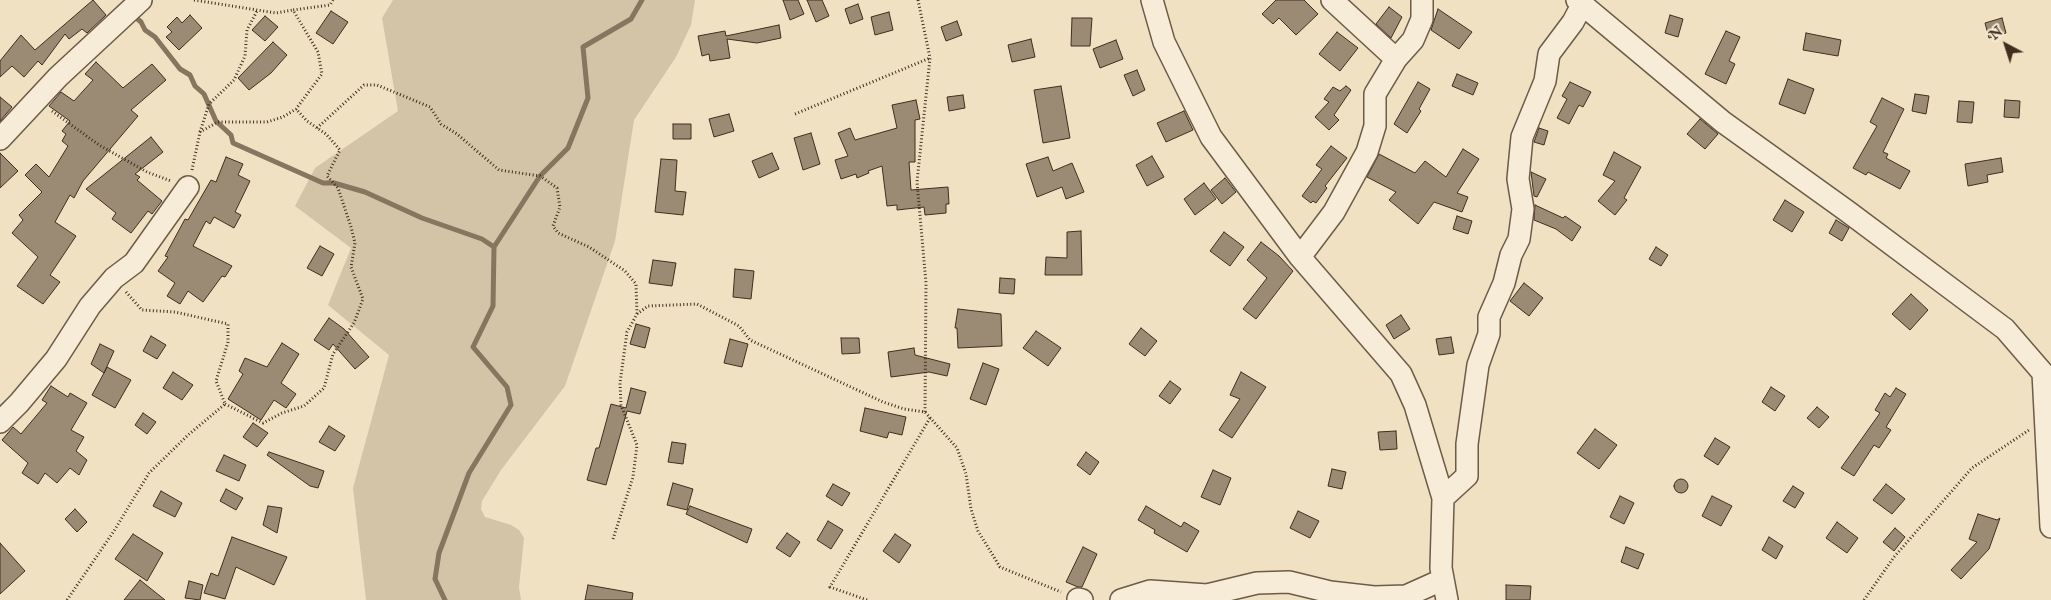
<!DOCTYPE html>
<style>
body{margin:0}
#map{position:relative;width:2051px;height:600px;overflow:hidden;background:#f1e1c3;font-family:"IM FELL English",serif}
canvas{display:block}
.north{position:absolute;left:1981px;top:20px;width:50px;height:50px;-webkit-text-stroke:4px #f6ecd8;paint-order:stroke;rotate:320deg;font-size:14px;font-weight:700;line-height:20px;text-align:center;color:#402e1e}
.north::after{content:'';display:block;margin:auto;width:18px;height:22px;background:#402e1e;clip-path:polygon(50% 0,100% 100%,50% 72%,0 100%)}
</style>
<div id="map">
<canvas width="2051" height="600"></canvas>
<div class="north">N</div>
</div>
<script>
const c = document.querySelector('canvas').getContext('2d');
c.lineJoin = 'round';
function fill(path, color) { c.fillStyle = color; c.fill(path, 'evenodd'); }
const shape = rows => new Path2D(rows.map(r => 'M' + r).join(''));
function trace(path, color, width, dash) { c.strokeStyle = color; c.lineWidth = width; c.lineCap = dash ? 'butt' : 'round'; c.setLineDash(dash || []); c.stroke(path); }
fill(shape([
 [393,0,695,0,691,25,676,57,634,120,615,241,565,386,501,470,482,501,481,509,485,517,511,525,519,530,524,538,519,587,521,600,366,600,353,488,389,355,328,305,351,248,295,206,315,168,398,111,382,18]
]), '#d3c3a7');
trace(shape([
 [133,15,141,22,145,30,155,37,180,69,190,75,195,86,204,94,216,121,231,135,233,143,323,183,334,183,365,192,422,218,482,239,494,247],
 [445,600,435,579,439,553,469,473,511,405,507,387,473,347,493,306,494,247,540,176,568,148,588,98,583,47,631,19,642,0]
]), '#86755f', 5);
const building = shape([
 [93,0,106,15,87,33,82,29,69,39,65,34,42,65,38,61,24,77,12,66,0,77,0,61,21,35,35,50,93,0],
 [783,0,798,0,804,14,790,20,783,0],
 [807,0,822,0,829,16,816,22,807,0],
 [1276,0,1304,0,1318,14,1296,35,1279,18,1273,24,1262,14,1276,0],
 [858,4,863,19,850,24,845,9,858,4],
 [1389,7,1402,17,1391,38,1376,24,1389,7],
 [1438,9,1472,32,1459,49,1431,30,1438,9],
 [331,11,348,22,333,44,316,33,331,11],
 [889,12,893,30,875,35,871,17,889,12],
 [190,15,202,28,179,50,166,37,172,32,167,27,177,17,182,23,190,15],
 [1670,15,1683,19,1678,37,1665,33,1670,15],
 [265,16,278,27,265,41,252,30,265,16],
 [1072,18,1092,18,1090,46,1071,46,1072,18],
 [2002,18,2006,33,1989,38,1985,23,2002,18],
 [957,21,962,35,946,41,941,27,957,21],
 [779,25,781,38,757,43,727,39,730,58,710,61,709,54,702,56,698,36,725,31,726,36,779,25],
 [1726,31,1740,37,1729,61,1735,64,1726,84,1705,74,1726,31],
 [1337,32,1358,48,1340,71,1319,54,1337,32],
 [1806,33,1841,40,1838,56,1803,50,1806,33],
 [1031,39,1035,57,1012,62,1008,45,1031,39],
 [1116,40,1123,59,1100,68,1093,49,1116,40],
 [273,42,287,55,271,73,249,90,238,78,273,42],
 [96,62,123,88,152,64,166,80,131,110,138,116,83,181,74,198,70,195,55,222,76,236,50,275,60,282,43,304,17,286,38,257,12,233,23,220,19,215,42,192,25,175,36,164,49,177,68,146,62,141,66,134,62,131,70,121,49,106,61,92,74,101,93,80,85,74,96,62],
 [1137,70,1145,90,1133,96,1124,75,1137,70],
 [1457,74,1478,83,1473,95,1452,86,1457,74],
 [1788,79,1814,89,1805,114,1779,104,1788,79],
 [1418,82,1430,89,1419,109,1421,111,1407,133,1394,124,1418,82],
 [1570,82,1591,92,1583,107,1579,105,1569,124,1557,118,1567,99,1562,96,1570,82],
 [1061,86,1070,138,1043,143,1034,90,1061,86],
 [1346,86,1351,90,1334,115,1339,120,1329,130,1315,117,1329,102,1324,99,1333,87,1340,91,1346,86],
 [1915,94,1929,96,1926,114,1912,111,1915,94],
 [963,95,965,108,949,111,947,97,963,95],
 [0,97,12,107,0,121,0,97],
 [1882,98,1904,109,1883,152,1888,154,1886,158,1910,171,1900,189,1868,172,1866,175,1853,168,1877,126,1870,122,1882,98],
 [916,100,920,119,915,120,915,162,909,162,911,190,948,187,949,204,946,204,946,213,925,215,924,207,897,210,897,205,887,206,882,166,868,171,869,173,857,178,856,174,841,179,835,160,848,156,838,133,850,128,855,140,897,128,892,105,916,100],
 [2005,100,2020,101,2019,118,2004,117,2005,100],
 [1959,101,1974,102,1972,123,1957,122,1959,101],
 [1184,111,1193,130,1166,142,1157,123,1184,111],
 [729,114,734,131,714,137,709,119,729,114],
 [1700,119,1718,134,1705,149,1687,134,1700,119],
 [673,124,691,124,691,139,673,139,673,124],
 [1539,128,1548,131,1544,145,1534,142,1539,128],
 [811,133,820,164,803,170,794,138,811,133],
 [151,137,163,152,135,174,140,177,137,180,162,201,152,214,148,211,131,233,112,219,116,213,86,189,151,137],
 [1331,146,1347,158,1325,186,1327,188,1316,203,1313,201,1311,203,1302,196,1322,169,1316,165,1331,146],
 [1463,149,1479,159,1457,193,1468,197,1462,212,1434,202,1418,224,1389,200,1396,192,1367,177,1379,154,1415,173,1425,161,1446,177,1463,149],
 [1614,152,1641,167,1624,198,1627,200,1615,215,1598,201,1615,181,1603,175,1614,152],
 [0,153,18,171,0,188,0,153],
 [772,153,779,169,759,178,752,161,772,153],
 [1152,156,1164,177,1147,186,1136,165,1152,156],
 [226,157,243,164,238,175,250,181,235,212,241,215,234,228,214,217,210,224,206,221,193,246,232,266,225,277,222,276,203,302,188,291,180,304,167,296,175,283,158,271,168,257,165,256,185,219,188,220,211,180,216,182,226,157],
 [1048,157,1053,171,1072,163,1084,192,1066,199,1062,187,1037,197,1026,164,1048,157],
 [2001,158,2003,172,1987,175,1988,182,1968,186,1965,164,2001,158],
 [661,159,677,160,675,191,686,192,683,215,655,212,661,159],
 [1531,172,1546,179,1537,197,1534,196,1531,172],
 [1225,178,1236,192,1222,204,1211,190,1225,178],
 [1204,183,1216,199,1195,215,1184,199,1204,183],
 [1785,200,1804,212,1792,232,1773,220,1785,200],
 [1535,205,1563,218,1565,216,1581,227,1572,241,1556,229,1534,220,1535,205],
 [1457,216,1472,221,1468,234,1453,229,1457,216],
 [1836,220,1849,228,1842,241,1829,233,1836,220],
 [1081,231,1082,275,1045,275,1046,257,1067,258,1067,232,1081,231],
 [1224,232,1244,247,1230,266,1210,251,1224,232],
 [1261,242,1279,256,1293,271,1256,319,1243,309,1267,278,1247,260,1261,242],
 [320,246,334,254,322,276,307,268,320,246],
 [1656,247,1668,255,1661,266,1649,259,1656,247],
 [653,260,676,263,672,286,649,283,653,260],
 [735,269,754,271,751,299,733,297,735,269],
 [1000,278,1015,279,1014,294,999,293,1000,278],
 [1524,283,1543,298,1529,316,1510,301,1524,283],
 [1911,294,1928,310,1910,330,1892,314,1911,294],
 [958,309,1001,314,1002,346,958,348,957,328,955,328,958,309],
 [1401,315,1410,329,1394,339,1386,325,1401,315],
 [329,318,344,329,369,357,355,369,333,344,329,350,314,340,329,318],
 [636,324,650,328,645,348,630,344,636,324],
 [1141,328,1157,341,1145,356,1129,344,1141,328],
 [1036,331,1061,348,1048,366,1023,348,1036,331],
 [151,336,166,345,157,359,143,351,151,336],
 [1451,337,1454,353,1439,355,1436,339,1451,337],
 [841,338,859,338,860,353,842,354,841,338],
 [730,339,748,344,742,367,724,363,730,339],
 [282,343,299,354,281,383,296,394,286,408,274,400,261,420,228,399,243,374,239,371,245,358,267,367,282,343],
 [100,344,114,351,104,373,107,367,131,380,115,408,92,395,104,373,91,364,100,344],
 [914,348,915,355,950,364,947,376,929,372,891,377,888,352,914,348],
 [983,363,999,369,986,405,970,399,983,363],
 [173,372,193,385,182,400,163,388,173,372],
 [1241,372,1266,387,1232,438,1219,430,1240,399,1230,395,1241,372],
 [1170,381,1181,389,1170,404,1159,396,1170,381],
 [51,386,68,397,70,393,87,403,71,430,84,437,76,451,87,460,79,475,70,468,57,483,45,473,38,484,22,473,28,463,2,440,13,427,21,434,47,403,42,400,51,386],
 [1771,387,1785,396,1775,411,1762,402,1771,387],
 [631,388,646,392,640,414,627,411,606,485,587,480,596,448,599,448,611,404,626,408,631,388],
 [1896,388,1906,394,1886,427,1891,430,1879,448,1874,445,1854,476,1841,468,1880,413,1875,410,1885,393,1890,397,1896,388],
 [1817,407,1829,417,1819,428,1807,418,1817,407],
 [865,408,906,417,902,435,889,432,887,438,860,431,865,408],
 [143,413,156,422,147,434,135,425,143,413],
 [253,423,268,433,257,447,243,437,253,423],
 [329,426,345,436,335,451,319,442,329,426],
 [1595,429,1617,445,1599,469,1577,453,1595,429],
 [1396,431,1397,449,1380,450,1378,432,1396,431],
 [1715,438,1730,447,1718,465,1704,456,1715,438],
 [672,442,686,444,683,464,668,462,672,442],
 [269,452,324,471,318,488,310,486,267,455,269,452],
 [1086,452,1099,462,1090,475,1077,465,1086,452],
 [224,455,246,465,239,481,216,471,224,455],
 [1332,469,1346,472,1342,489,1328,486,1332,469],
 [1213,470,1231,478,1220,505,1201,497,1213,470],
 '1674 486a7 7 0 1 1 14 0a7 7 0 1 1-14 0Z',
 [673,483,693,489,687,510,667,505,673,483],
 [833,484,850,493,842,506,826,496,833,484],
 [1886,484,1905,499,1892,514,1873,500,1886,484],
 [1793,486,1804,493,1795,508,1783,501,1793,486],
 [226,489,243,498,236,510,220,501,226,489],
 [161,491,182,503,175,517,153,506,161,491],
 [1620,496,1634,503,1624,524,1610,517,1620,496],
 [1712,496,1732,506,1721,526,1702,516,1712,496],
 [268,506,282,508,277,533,263,525,268,506],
 [690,506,752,529,747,543,686,514,690,506],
 [1146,506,1181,527,1184,522,1199,531,1187,552,1154,533,1155,530,1138,520,1146,506],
 [75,509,87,522,77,532,65,519,75,509],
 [1298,511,1319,521,1310,538,1290,528,1298,511],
 [1978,514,1997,520,2000,518,1989,549,1961,579,1951,570,1977,542,1969,539,1978,514],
 [828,521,843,530,831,549,817,540,828,521],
 [1837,522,1858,538,1847,553,1826,538,1837,522],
 [1895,528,1905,537,1894,551,1883,542,1895,528],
 [787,533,800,542,790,557,776,548,787,533],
 [133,534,163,553,147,581,115,559,133,534],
 [895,534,911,545,899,563,883,551,895,534],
 [232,537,287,557,274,585,236,567,225,599,204,593,211,573,218,576,232,537],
 [1769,537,1783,546,1776,559,1762,550,1769,537],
 [0,543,25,571,0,594,0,543],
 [1083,547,1097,554,1082,587,1078,587,1066,582,1083,547],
 [1626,547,1644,554,1638,569,1621,562,1626,547],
 [140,580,165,600,124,600,140,580],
 [189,581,203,585,200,600,185,598,189,581],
 [588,585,633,593,632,600,585,600,588,585],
 [1506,585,1531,586,1530,600,1506,600,1506,585]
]);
fill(building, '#9c8b74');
trace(building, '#402e1e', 1);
const minor = shape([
 [1152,0,1164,42,1211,137,1300,257,1401,374,1415,405,1443,498,1441,568,1447,600],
 [1332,0,1396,59],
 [1577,0,1723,122,1847,211,2005,329,2043,373,2051,527],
 [0,139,58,77,141,0],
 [1300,257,1334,212,1367,152,1375,126,1375,94,1396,59,1413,40,1422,19,1422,0],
 [0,422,19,403,56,359,90,306,114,278,134,263,188,187],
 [1443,498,1467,476,1467,444,1478,365,1489,334,1489,317,1504,283,1511,255,1519,239,1523,209,1518,179,1522,137,1545,81,1549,54,1573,22,1582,5],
 [1078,599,1082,600],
 [1121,600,1150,591,1207,595,1257,583,1289,582,1330,592,1374,597,1406,596,1435,583]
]);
trace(minor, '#6c5b47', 24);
trace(shape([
 [194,0,276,13,293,10],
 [918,0,930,58,917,182,926,283,925,412],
 [52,111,99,145,147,172,171,181],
 [795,114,930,58],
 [317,128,364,85,377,85,430,107,441,124,457,134,499,170,540,176,557,188,560,207,553,226,558,233,589,247,625,271,636,284,637,314],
 [200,132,209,104,234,80,245,56,247,30,257,11],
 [192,170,200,132,218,122,267,122,283,117,296,109,322,74,318,52,293,10,330,5,333,0],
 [225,404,263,423,282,413,304,406,324,388,333,354,354,323,363,299,351,267,355,243,351,227,338,188,327,176,340,150,326,134,307,121,296,109],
 [613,539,633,477,637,445,621,405,620,383,627,332,637,314,648,306,697,304,739,326,750,340,883,402,904,409,925,412,957,448,966,474,971,509,978,531,1000,567,1061,592],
 [67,600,114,531,149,473,188,435,225,404,216,381,228,342,228,324,175,312,142,310,126,292],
 [867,600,830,587,930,418],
 [1864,600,1894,557,1972,468,2029,430]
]), '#402e1e', 3, [1, 2.5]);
trace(minor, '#f6ecd8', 21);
</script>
